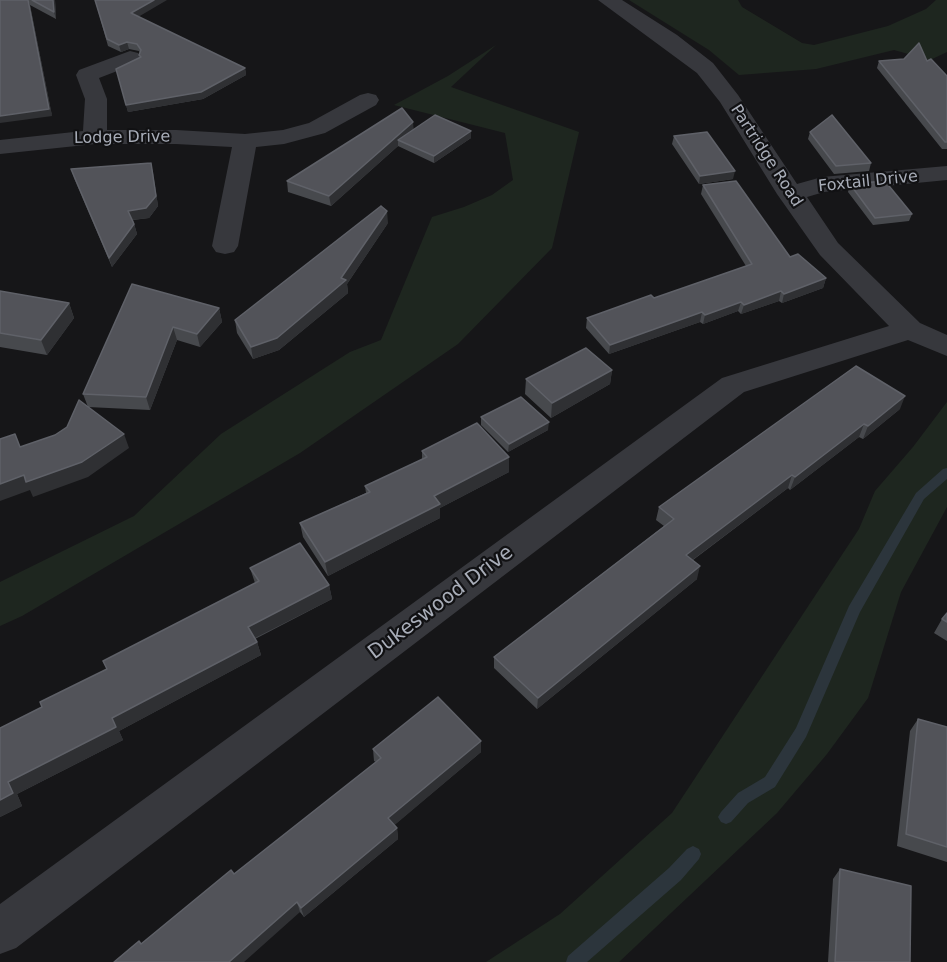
<!DOCTYPE html>
<style>
body{margin:0}
canvas{display:block;background:#161618}
</style>
<canvas width="947" height="962"></canvas>
<script>
const c = document.querySelector('canvas').getContext('2d');
c.lineJoin = 'round';
function fill(path, color) { c.fillStyle = color; c.fill(path, 'evenodd'); }
const shape = rows => new Path2D(rows.map(r => 'M' + r).join(''));
function trace(path, color, width, dash) { c.strokeStyle = color; c.lineWidth = width; c.lineCap = dash ? 'butt' : 'round'; c.setLineDash(dash || []); c.stroke(path); }
function label(font, color, halo, rows, align = 'center') {
  c.font = font + ' "DejaVu Sans",sans-serif'; c.lineWidth = 4.5; c.setLineDash([]); c.textBaseline = 'middle'; c.strokeStyle = halo; c.fillStyle = color; for (const [text, x, y, turn = 0] of rows) {
    c.save(); c.translate(x, y); c.rotate((+turn || 0) * Math.PI / 180); c.textAlign = isNaN(turn) ? turn : align; if (halo) c.strokeText(text, 0, 0); c.fillText(text, 0, 0); c.restore();
  }
}
fill(shape([
 [629,0,738,0,742,7,802,43,814,45,888,26,926,9,936,0,947,0,947,52,930,60,894,50,816,69,739,75,709,50],
 [496,45,451,87,579,132,552,248,458,344,300,453,22,616,0,626,0,582,134,516,221,434,350,352,381,340,432,217,464,207,492,195,513,180,505,133,394,105,448,76],
 [947,402,947,507,901,592,868,698,827,754,777,813,619,962,486,962,560,914,672,813,859,529,875,491,913,447]
]), '#1e261f');
fill(shape([
 [947,468,947,479,924,499,860,612,806,737,775,787,748,803,731,822,726,824,721,822,718,817,721,812,738,793,765,777,796,728,849,606,916,493,943,469,947,468],
 [693,846,699,849,701,854,699,859,681,880,587,962,566,962,568,956,669,868,687,849,693,846]
]), '#2c353c');
fill(shape([
 [598,0,622,0,677,35,713,63,738,95,797,184,822,177,947,166,947,180,824,192,807,197,838,243,920,323,947,335,947,356,908,340,744,392,16,948,0,954,0,904,722,378,889,326,820,255,777,194,720,102,697,73,598,0],
 [130,51,138,53,141,58,138,63,99,78,107,99,107,130,176,130,245,134,283,130,309,123,360,95,368,93,376,95,379,100,376,105,325,133,284,144,256,147,238,246,234,252,225,254,216,252,212,246,232,147,176,144,95,144,0,154,0,140,83,131,85,99,76,75,79,70,130,51]
]), '#37383d');
fill(shape([
 [0,0,55,0,56,19,30,5,52,116],
 [95,0,139,17,245,68,246,75,203,99,128,112,116,69,140,57,140,53,139,51,129,49,121,52,108,46],
 [879,61,927,61,947,76,947,149,942,149,877,68],
 [414,129,471,131,471,138,434,163,398,146,331,206,288,192,287,181],
 [810,132,871,163,869,171,834,174,808,139],
 [674,136,733,179,699,184,672,144],
 [151,163,153,173,158,206,149,218,133,220,137,234,112,267,74,178,71,169],
 [850,184,912,214,909,221,873,225,848,192],
 [703,185,790,257,826,278,823,288,782,303,779,301,741,314,738,311,703,324,700,322,609,354,586,328,587,318,654,298,746,266,701,194],
 [388,223,347,284,348,293,279,350,253,359,237,333,235,320],
 [132,284,219,308,222,322,200,347,177,340,150,410,88,407,83,394],
 [0,291,69,303,74,318,47,355,0,347],
 [612,370,610,384,551,418,525,394,526,379],
 [900,409,863,439,859,437,790,490,788,488,693,560,697,579,537,709,494,668,494,657,664,526,656,520,659,507],
 [481,417,548,430,508,452,481,425],
 [422,451,509,457,509,472,440,508,440,518,328,576,303,537,300,523,366,493,365,486,422,459],
 [250,568,329,585,332,599,255,639,257,642,261,655,119,731,123,740,17,794,22,806,0,817,42,707,255,583],
 [947,613,947,641,934,633,942,619],
 [918,719,947,727,947,862,897,846,910,731],
 [373,749,481,752,394,825,397,828,398,839,304,917,300,912,141,944,234,874,376,762,374,761],
 [840,869,910,962,828,962,833,879]
]), '#47494d');
fill(shape([
 [28,0,30,5,52,116,0,123,0,116],
 [53,0,55,0,56,19,54,12],
 [154,0,167,0,133,20,131,13],
 [127,42,129,49,121,52,119,45],
 [245,68,246,75,203,99,128,112,126,105],
 [413,122,414,133,398,140,398,146,331,206,329,196],
 [471,131,471,138,434,163,434,156],
 [151,163,153,173,158,206,149,218,131,220,128,211],
 [735,171,733,179,699,184,700,176],
 [387,211,388,223,347,284,348,293,279,350,253,359,251,347,341,278],
 [134,224,137,234,112,267,109,258],
 [826,278,823,288,782,303,784,294],
 [781,291,779,301,741,314,744,305],
 [741,302,738,311,703,324,705,315],
 [69,303,74,318,47,355,41,340],
 [219,308,222,322,200,347,197,334],
 [702,312,700,322,609,354,610,345],
 [173,327,177,340,150,410,146,397],
 [612,370,610,384,551,418,552,403],
 [905,396,900,409,863,439,868,426],
 [549,422,548,430,508,452,509,444],
 [864,424,859,437,790,490,795,477],
 [124,434,129,448,88,477,33,497,30,490,0,501,0,484],
 [509,457,509,472,440,508,440,518,328,576,325,562,434,496],
 [792,475,788,488,683,567,686,555],
 [700,566,697,579,537,709,538,698],
 [329,585,332,599,251,640,248,627],
 [257,642,261,655,119,731,123,740,17,794,22,806,0,817,0,800,8,782,112,718],
 [481,741,481,752,390,829,388,818],
 [397,828,398,839,304,917,301,908],
 [297,902,300,912,244,962,229,962]
]), '#2f3033');
const building = shape([
 [0,0,28,0,49,109,0,116,0,0],
 [32,0,53,0,54,12,32,0],
 [95,0,154,0,131,13,245,68,201,92,126,105,116,69,141,57,139,55,141,50,137,44,127,42,119,45,107,39,95,0],
 [919,43,927,61,931,59,947,76,947,142,945,142,879,61,904,59,919,43],
 [402,108,413,122,329,196,287,181,402,108],
 [435,115,471,131,434,156,398,140,435,115],
 [832,115,871,163,836,166,810,132,832,115],
 [707,132,735,171,700,176,674,136,707,132],
 [151,163,156,196,146,208,128,211,134,224,109,258,71,169,151,163],
 [736,181,790,257,798,254,826,278,784,294,781,291,744,305,741,302,705,315,702,312,610,345,587,318,651,295,654,298,752,264,703,185,736,181],
 [885,181,912,214,875,218,850,184,885,181],
 [381,206,387,211,341,278,346,280,277,338,251,347,235,320,381,206],
 [132,284,219,308,197,334,173,327,146,397,83,394,132,284],
 [0,291,69,303,41,340,0,333,0,291],
 [586,348,612,370,552,403,526,379,586,348],
 [856,366,905,396,868,426,864,424,795,477,792,475,686,555,700,566,538,698,494,657,674,519,659,507,856,366],
 [521,397,549,422,509,444,481,417,521,397],
 [79,400,124,434,82,462,26,482,24,475,0,484,0,439,15,434,20,447,55,435,67,427,79,400],
 [477,423,509,457,434,496,440,504,325,562,300,523,370,492,365,486,427,457,422,451,477,423],
 [300,543,329,585,248,627,257,642,112,718,116,727,8,782,13,793,0,800,0,728,42,707,40,702,107,669,103,661,259,581,250,568,300,543],
 [947,613,947,622,942,619,947,613],
 [438,697,481,741,388,818,397,828,301,908,297,902,229,962,114,962,139,941,141,944,231,870,234,874,381,758,373,749,438,697],
 [918,719,947,727,947,847,906,834,918,719],
 [840,869,911,886,910,962,835,962,840,869]
]);
fill(building, '#525359');
trace(building, '#5f6168', 1.5);
label('16px', '#a8adb8', '#111113', [
 ["Lodge Drive",122,138,-1],
 ["Partridge Road",766,156,57],
 ["Foxtail Drive",868,182,-6]
]);
label('20px', '#a8adb8', '#111113', [
 ["Dukeswood Drive",441,603,-37]
]);
</script>
